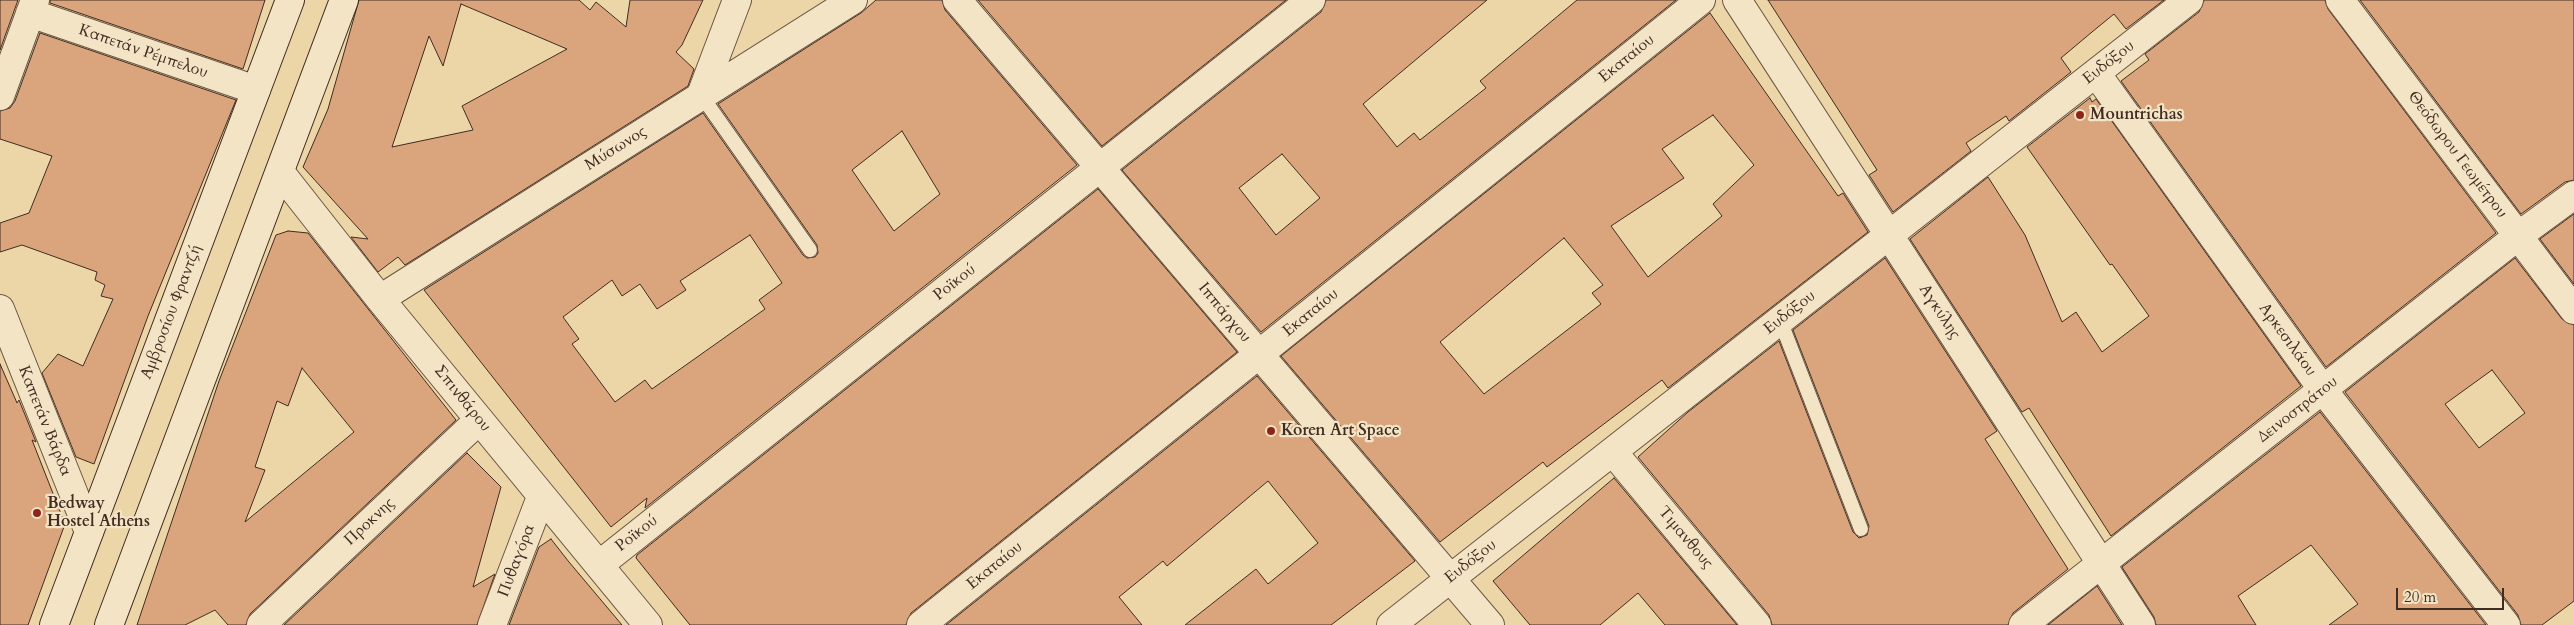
<!DOCTYPE html>
<meta charset="utf-8">
<style>
body{margin:0}
#map{position:relative;width:2574px;height:625px;overflow:hidden;background:#ecd6a8;font-family:Cardo,serif}
canvas{display:block}
.scale{position:absolute;left:2396px;top:588px;width:108px;height:22px;box-sizing:border-box;border:2px solid #412c22;border-top:0;padding-left:6px;font-size:15px;line-height:18px;white-space:nowrap;color:#412c22;-webkit-text-stroke:4px #f3e4c6;paint-order:stroke}
</style>
<div id="map">
<canvas width="2574" height="625"></canvas>
<div class="scale">20 m</div>
</div>
<script>
const c = document.querySelector('canvas').getContext('2d');
c.lineJoin = 'round';
function fill(path, color) { c.fillStyle = color; c.fill(path, 'evenodd'); }
const shape = rows => new Path2D(rows.map(r => 'M' + r).join(''));
function trace(path, color, width, dash) { c.strokeStyle = color; c.lineWidth = width; c.lineCap = dash ? 'butt' : 'round'; c.setLineDash(dash || []); c.stroke(path); }
function label(font, color, halo, rows, align = 'center') {
  c.font = font + ' Cardo,serif'; c.lineWidth = 4.5; c.setLineDash([]); c.textBaseline = 'middle'; c.strokeStyle = halo; c.fillStyle = color; for (const [text, x, y, turn = 0] of rows) {
    c.save(); c.translate(x, y); c.rotate((+turn || 0) * Math.PI / 180); c.textAlign = isNaN(turn) ? turn : align; if (halo) c.strokeText(text, 0, 0); c.fillText(text, 0, 0); c.restore();
  }
}
const building = shape([
 [0,0,18,0,0,50,0,0],
 [50,0,265,0,243,69,50,3,50,0],
 [359,0,579,0,590,10,596,2,626,27,630,0,703,0,682,45,676,52,694,69,688,86,405,265,398,257,378,272,351,237,368,239,303,167,328,109,359,0],
 [461,4,567,49,462,106,473,130,392,147,429,36,443,66,461,4],
 [876,0,942,0,945,10,1077,165,645,508,647,498,611,527,424,290,703,113,803,255,807,258,815,257,818,253,817,245,718,104,861,13,876,0],
 [902,131,940,194,894,231,852,170,902,131],
 [750,235,782,283,759,300,765,309,652,389,645,380,615,402,572,344,579,339,563,317,612,280,622,296,640,284,657,309,686,290,680,281,750,235],
 [978,0,1286,0,1102,146,978,0],
 [1326,0,1487,0,1363,104,1397,147,1414,133,1420,140,1486,88,1480,81,1577,0,1676,0,1261,332,1122,170,1321,12,1326,0],
 [1282,154,1320,198,1276,235,1239,188,1282,154],
 [1768,0,2164,0,2126,29,2114,14,2092,32,2061,58,2071,72,2009,121,2006,116,1966,143,1971,151,1893,212,1869,175,1877,170,1768,0],
 [2204,0,2325,0,2328,9,2496,233,2326,367,2121,81,2149,60,2145,54,2199,12,2204,0],
 [2360,0,2574,0,2574,180,2565,182,2521,214,2360,0],
 [1710,13,1838,196,1843,193,1868,232,1668,388,1662,380,1547,467,1543,462,1440,542,1281,356,1710,13],
 [1713,115,1754,165,1713,204,1722,216,1648,277,1611,226,1684,178,1662,149,1713,115],
 [1564,238,1603,285,1592,293,1601,304,1484,394,1440,342,1564,238],
 [40,33,236,100,148,316,94,464,76,457,42,373,58,354,83,366,113,299,101,296,105,285,95,280,97,272,22,245,0,252,0,223,29,213,52,156,0,139,0,111,10,108,15,101,40,33],
 [2090,98,2092,102,2096,99,2301,386,2111,536,2029,408,2022,412,1910,239,1988,177,2025,235,2062,322,2076,312,2102,352,2149,316,2112,264,2110,265,2027,147,2090,98],
 [1098,189,1237,352,911,613,906,625,690,625,636,558,637,555,1098,189],
 [2574,214,2574,284,2540,239,2574,214],
 [288,231,308,233,456,420,250,614,246,625,228,625,215,610,185,625,137,625,219,381,276,235,288,231],
 [302,368,354,432,245,522,265,470,255,467,277,401,288,406,302,368],
 [1885,258,1997,431,1985,439,2068,569,2013,613,2008,625,1772,625,1769,615,1638,457,1688,412,1779,341,1853,532,1859,538,1867,535,1869,526,1793,330,1885,258],
 [2515,258,2562,319,2574,325,2574,601,2542,625,2521,625,2518,615,2345,392,2515,258],
 [2492,370,2525,413,2479,448,2445,404,2492,370],
 [0,364,17,403,19,400,36,442,32,440,65,524,28,625,0,625,0,364],
 [1257,376,1415,561,1331,625,1185,625,1256,569,1268,584,1318,543,1268,481,1167,566,1163,561,1119,597,1142,625,946,625,1257,376],
 [2320,412,2486,625,2329,625,2358,604,2311,545,2238,596,2256,625,2156,625,2154,617,2122,567,2320,412],
 [467,453,501,487,473,587,495,574,477,625,284,625,467,453],
 [1614,478,1737,625,1665,625,1638,593,1600,625,1530,625,1493,581,1614,478],
 [551,539,569,562,622,625,509,625,539,547,551,539],
 [2097,586,2122,625,2048,625,2097,586]
]);
fill(building, '#daa57c');
trace(building, '#412c22', 1);
const service = shape([
 [701,95,810,250],
 [1780,320,1861,529]
]);
const minor = shape([
 [957,0,1490,625],
 [1737,0,2141,625],
 [2340,0,2574,310],
 [30,13,256,90],
 [2096,73,2323,390,2506,625],
 [701,95,737,0],
 [0,96,35,0],
 [280,172,380,299,648,625],
 [380,299,853,0],
 [0,309,89,532],
 [1613,452,1757,625],
 [599,565,1311,0],
 [261,625,479,420],
 [492,625,541,497],
 [921,625,1701,0],
 [1391,625,2189,0],
 [2023,625,2518,236,2574,195]
]);
const secondary = shape([
 [54,625,290,0],
 [109,625,344,0]
]);
trace(service, '#6c5644', 16);
trace(minor, '#6c5644', 30);
trace(secondary, '#412c22', 30);
trace(service, '#f3e4c6', 14);
trace(minor, '#f3e4c6', 28);
trace(secondary, '#f3e4c6', 28);
for (const [x, y, r, color] of [
 [2080,115,5,"#8f2418"],
 [1271,431,5,"#8f2418"],
 [37,513,5,"#8f2418"]
]) { const dot = new Path2D(); dot.arc(x, y, r, 0, 2 * Math.PI); c.fillStyle = color; c.fill(dot); trace(dot, '#f3e4c6', 2); }
label('16px', '#412c22', '#f3e4c6', [
 ["Καπετάν Ρέμπελου",143,52,19],
 ["Εκαταίου",1627,59,-39],
 ["Ευδόξου",2109,63,-38],
 ["Μύσωνος",616,149,-32],
 ["Θεόδωρου Γεωμέτρου",2457,155,53],
 ["Ροϊκού",955,283,-38],
 ["Αμβροσίου Φραντζή",172,312,-69],
 ["Αγκύλης",1939,312,57],
 ["Ιππάρχου",1224,313,50],
 ["Εκαταίου",1311,313,-39],
 ["Ευδόξου",1790,313,-38],
 ["Αρκεσιλάου",2287,340,54],
 ["Σπινθάρου",462,399,51],
 ["Δεινοστράτου",2298,410,-38],
 ["Καπετάν Βάρδα",44,421,68],
 ["Προκνης",370,522,-43],
 ["Ροϊκού",637,534,-38],
 ["Τιμανθους",1685,538,50],
 ["Πυθαγόρα",517,561,-69],
 ["Ευδόξου",1471,562,-38],
 ["Εκαταίου",995,566,-39]
]);
label('bold 16px', '#412c22', '#f3e4c6', [
 ["Mountrichas",2090,115],
 ["Koren Art Space",1281,431],
 ["Bedway",47,504],
 ["Hostel Athens",47,522]
], 'left');
</script>
